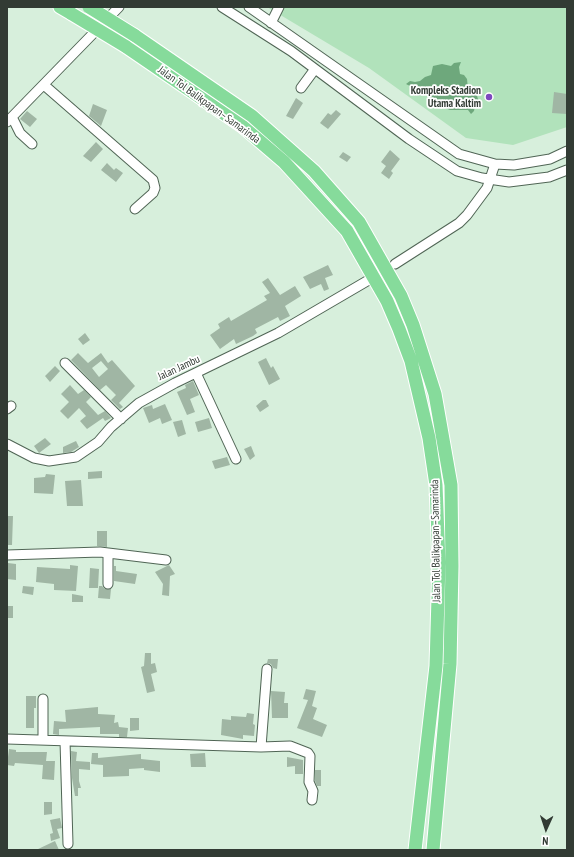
<!DOCTYPE html>
<meta charset="utf-8">
<style>
body{margin:0}
#map{position:relative;width:574px;height:857px;overflow:hidden;background:#d7efdc;font-family:"PT Sans Narrow",sans-serif}
canvas{display:block}
.frame{position:absolute;inset:0;border:8px solid #323b34;pointer-events:none}
.north{position:absolute;left:526px;top:809px;width:40px;height:40px;-webkit-text-stroke:3px #fff;paint-order:stroke;rotate:183deg;font-size:11px;font-weight:700;line-height:16px;text-align:center;color:#323b34}
.north::after{content:'';display:block;margin:auto;width:14px;height:18px;background:#323b34;clip-path:polygon(50% 0,100% 100%,50% 72%,0 100%)}
</style>
<div id="map">
<canvas width="574" height="857"></canvas>
<div class="frame"></div>
<div class="north">N</div>
</div>
<script>
const c = document.querySelector('canvas').getContext('2d');
c.lineJoin = 'round';
function fill(path, color) { c.fillStyle = color; c.fill(path, 'evenodd'); }
const shape = rows => new Path2D(rows.map(r => 'M' + r).join(''));
function trace(path, color, width, dash) { c.strokeStyle = color; c.lineWidth = width; c.lineCap = dash ? 'butt' : 'round'; c.setLineDash(dash || []); c.stroke(path); }
function label(font, color, halo, rows, align = 'center') {
  c.font = font + ' "PT Sans Narrow",sans-serif'; c.lineWidth = 3.5; c.setLineDash([]); c.textBaseline = 'middle'; c.strokeStyle = halo; c.fillStyle = color; for (const [text, x, y, turn = 0] of rows) {
    c.save(); c.translate(x, y); c.rotate((+turn || 0) * Math.PI / 180); c.textAlign = isNaN(turn) ? turn : align; if (halo) c.strokeText(text, 0, 0); c.fillText(text, 0, 0); c.restore();
  }
}
fill(shape([
 [267,7,567,7,567,127,513,145,466,138,369,68]
]), '#b1e2bb');
fill(shape([
 [461,62,459,67,460,74,464,75,467,79,468,89,472,87,476,92,479,103,475,106,474,111,471,114,468,110,450,110,440,106,426,94,416,96,412,93,412,87,406,84,410,81,415,82,420,81,425,77,431,75,433,66,442,64,451,66,454,63]
]), '#6ea87c');
fill(shape([
 [554,92,567,94,567,114,552,113],
 [296,98,303,103,293,119,286,116],
 [93,104,107,110,101,126,89,116],
 [336,110,341,114,328,129,320,123,328,113,331,115],
 [27,111,37,119,30,127,20,119],
 [96,142,103,149,91,162,83,156],
 [390,150,400,159,391,171,393,173,389,179,381,173,386,166,381,162],
 [343,152,351,157,347,162,339,157],
 [107,163,114,170,116,168,123,173,116,182,101,170],
 [328,265,333,275,325,278,329,289,324,291,321,284,310,289,303,277],
 [268,278,280,295,295,286,301,296,285,306,290,316,280,321,278,317,255,329,257,333,253,336,236,344,234,339,220,349,210,335,220,328,218,324,229,317,231,321,267,300,264,296,270,293,262,282],
 [85,333,90,340,83,345,78,339],
 [78,353,88,363,101,353,108,363,112,360,135,386,119,403,123,407,120,409,111,400,116,395,106,385,100,390,71,360],
 [101,361,108,369,99,377,92,368],
 [266,358,271,368,273,366,280,379,269,385,258,362],
 [55,366,60,371,50,382,45,376],
 [193,381,199,395,190,399,195,412,187,415,177,392,186,388,185,385],
 [70,385,78,394,84,390,91,397,86,402,98,415,105,411,111,418,105,421,103,418,87,429,80,421,86,416,79,408,68,419,60,411,69,402,61,394],
 [263,400,266,400,269,406,260,412,256,406],
 [165,404,172,420,162,424,160,418,149,423,143,408,152,405,153,409],
 [209,418,212,428,198,432,195,422],
 [182,420,186,434,178,437,173,422],
 [45,438,51,444,39,453,34,446],
 [76,441,79,447,71,452,63,453,63,447],
 [251,446,255,456,250,460,244,449],
 [227,457,230,465,215,469,212,461],
 [102,471,102,478,88,479,88,472],
 [46,474,55,475,53,494,34,493,34,478,45,477],
 [81,480,83,506,67,506,65,481],
 [7,516,13,516,12,545,7,545],
 [97,531,107,531,107,547,97,546],
 [8,563,16,564,16,580,7,579],
 [70,565,78,566,76,591,54,590,54,584,36,582,37,567,70,569],
 [169,565,175,574,170,576,169,596,162,595,163,584,155,572],
 [114,566,116,566,116,571,137,574,135,584,114,581],
 [90,568,99,569,98,588,89,588],
 [23,586,34,587,33,595,22,593],
 [99,586,102,586,105,589,111,589,110,599,98,598],
 [72,594,83,596,83,602,72,602],
 [7,606,13,606,13,618,7,618],
 [145,653,151,653,151,664,155,663,157,672,151,674,155,691,147,693,141,667,144,666],
 [268,659,278,659,277,669,273,668,271,664,267,663],
 [306,689,316,691,312,706,317,708,313,719,327,725,322,737,297,728,308,700,303,699],
 [271,691,285,692,284,703,288,703,288,718,272,718],
 [26,696,36,696,36,708,34,708,34,728,26,728],
 [98,707,98,714,115,715,114,723,118,722,119,727,128,728,127,737,119,737,119,734,100,734,100,727,59,729,59,735,53,734,54,721,66,722,65,710],
 [247,713,254,714,253,724,255,725,254,736,243,735,243,739,221,735,222,719,231,720,231,716,246,717],
 [130,718,139,718,139,730,130,731],
 [9,749,16,750,16,752,47,752,46,761,55,761,54,780,42,779,43,765,15,763,14,766,7,765],
 [71,751,77,752,76,761,90,762,90,770,79,769,79,781,81,788,78,788,78,796,75,796,72,778],
 [92,753,98,753,98,758,141,754,141,759,160,761,160,772,144,770,144,768,129,769,129,776,103,777,103,765,91,764],
 [205,753,206,767,191,767,190,754],
 [287,757,303,760,303,774,295,774,295,766,287,767],
 [315,770,321,770,321,786,317,786,315,781],
 [44,802,52,802,52,814,44,815],
 [60,818,62,828,57,829,60,838,51,841,50,834,53,833,50,820],
 [55,841,59,850,36,850]
]), '#a0b6a4');
const minor = shape([
 [222,7,291,51,409,139,457,171,482,178,509,182,549,177,567,170],
 [249,7,459,154,495,164,514,165,550,159,567,151],
 [271,23,279,7],
 [44,85,153,180,155,188,153,193,135,209],
 [301,88,315,69],
 [12,117,20,133,32,144],
 [7,122,119,7],
 [395,264,459,223,467,215,487,188,495,164],
 [65,363,121,419],
 [196,373,236,459],
 [7,409,11,406],
 [7,444,34,458,49,461,76,457,98,442,111,427,139,403,175,383,278,333,367,281],
 [108,553,108,584],
 [7,555,100,552,166,560],
 [7,739,261,747,290,746,308,753,310,756,309,782,313,791,312,800],
 [43,740,43,699],
 [65,741,68,844],
 [261,747,267,669]
]);
const highway = shape([
 [60,7,72,14],
 [134,35,252,116,314,171,359,222,401,296,413,325,435,394,451,485,452,566,450,664,433,850],
 [125,46,242,126,284,162,347,231,387,301,399,329,411,361,429,438,436,485,439,563,436,666,415,850]
]);
trace(minor, '#506555', 11);
trace(highway, '#fff', 15);
trace(minor, '#fff', 9);
trace(highway, '#86db9b', 13);
const highwayBridge = shape([
 [89,7,134,35],
 [72,14,125,46]
]);
trace(highwayBridge, '#fff', 15, []);
trace(highwayBridge, '#86db9b', 13);
for (const [x, y, r, color] of [
 [489,97,4,"#7d48bf"]
]) { const dot = new Path2D(); dot.arc(x, y, r, 0, 2 * Math.PI); c.fillStyle = color; c.fill(dot); trace(dot, '#fff', 1.5); }
label('bold 11px', '#323b34', '#fff', [
 ["Kompleks Stadion",481,91],
 ["Utama Kaltim",481,104]
], 'right');
label('11px', '#323b34', '#fff', [
 ["Jalan Tol Balikpapan–Samarinda",209,105,36],
 ["Jalan Jambu",179,368,-25],
 ["Jalan Tol Balikpapan–Samarinda",436,541,-91]
]);
</script>
